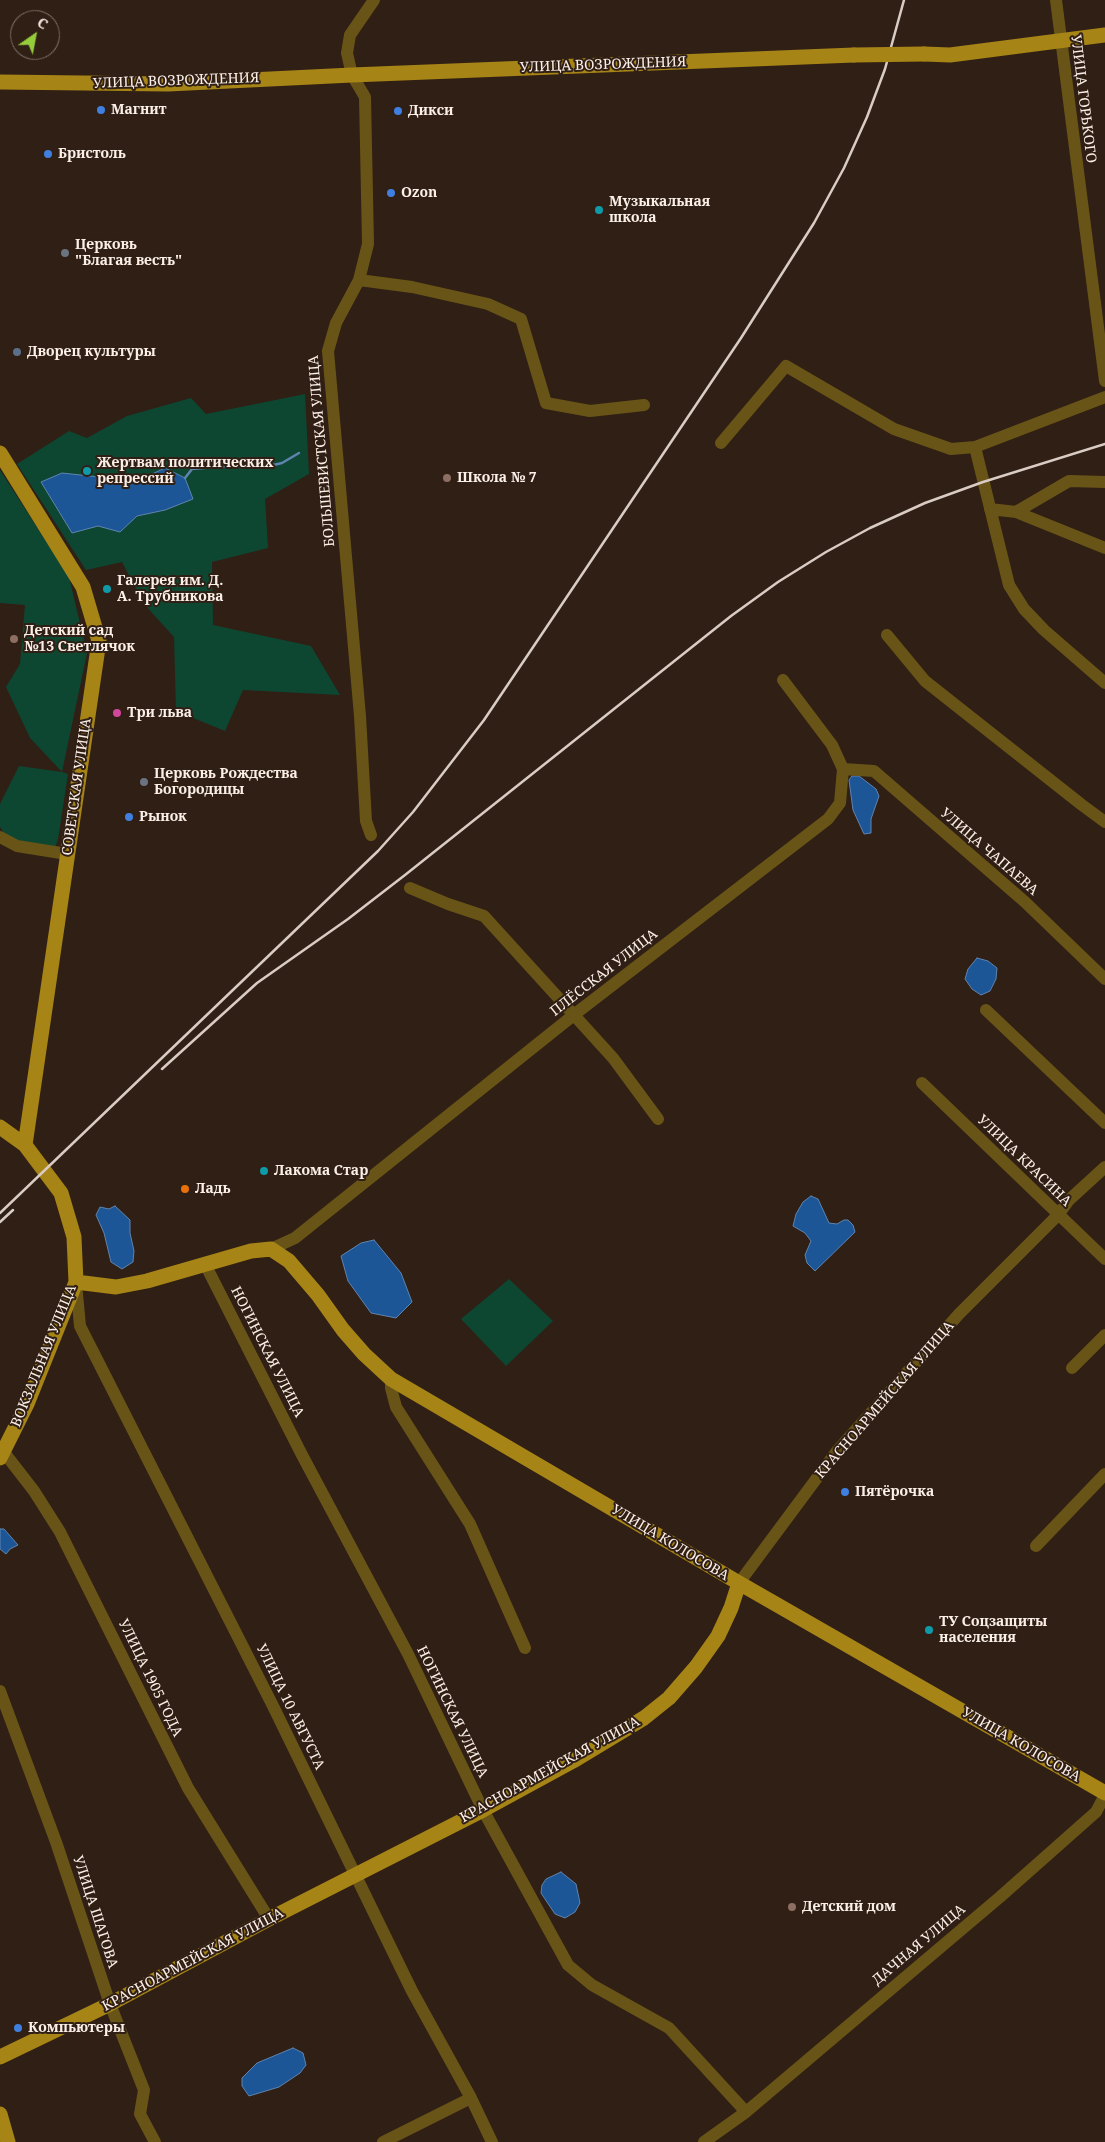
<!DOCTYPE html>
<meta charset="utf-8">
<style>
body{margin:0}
#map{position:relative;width:1105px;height:2142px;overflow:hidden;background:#301f14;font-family:"Noto Serif",serif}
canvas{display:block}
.north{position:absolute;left:10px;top:10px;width:50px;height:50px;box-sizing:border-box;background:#301f14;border:1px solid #817269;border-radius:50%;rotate:33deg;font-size:14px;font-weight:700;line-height:20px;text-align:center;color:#fbefe8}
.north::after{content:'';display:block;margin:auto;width:18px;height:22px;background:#94cc3c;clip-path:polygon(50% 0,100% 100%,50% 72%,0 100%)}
</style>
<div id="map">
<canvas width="1105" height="2142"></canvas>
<div class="north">С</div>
</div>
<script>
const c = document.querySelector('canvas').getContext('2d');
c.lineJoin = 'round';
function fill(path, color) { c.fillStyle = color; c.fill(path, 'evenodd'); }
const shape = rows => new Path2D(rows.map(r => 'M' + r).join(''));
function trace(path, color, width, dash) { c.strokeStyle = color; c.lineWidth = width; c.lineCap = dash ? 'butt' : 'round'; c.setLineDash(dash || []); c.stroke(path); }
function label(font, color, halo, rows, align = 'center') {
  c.font = font + ' "Noto Serif",serif'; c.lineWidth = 4; c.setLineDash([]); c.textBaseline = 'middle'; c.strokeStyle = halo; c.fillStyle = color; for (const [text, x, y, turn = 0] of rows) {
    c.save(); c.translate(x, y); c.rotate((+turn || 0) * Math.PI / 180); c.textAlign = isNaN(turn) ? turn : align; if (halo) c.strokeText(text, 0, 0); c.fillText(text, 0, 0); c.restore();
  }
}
fill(shape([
 [305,394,309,474,265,499,268,548,212,562,213,625,311,646,340,695,243,690,225,731,176,711,174,637,144,604,122,562,86,570,17,464,69,431,87,438,127,416,191,398,206,414],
 [0,470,69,577,87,653,62,772,68,774,58,839,55,848,25,843,6,836,0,827,0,804,19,766,62,772,30,738,6,687,20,664,25,605,0,603],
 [509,1279,553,1321,506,1366,461,1319]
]), '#0d4732');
const water = shape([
 [165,468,185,478,193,499,165,510,137,516,120,532,98,526,72,533,41,482,62,473,137,481,165,468],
 [852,776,859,776,876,789,879,796,871,819,871,833,864,834,853,810,849,780,852,776],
 [977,958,988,961,997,968,996,979,990,991,981,995,972,989,965,979,968,969,977,958],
 [811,1196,818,1199,829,1223,837,1224,844,1220,848,1220,853,1225,855,1232,815,1271,807,1263,805,1255,811,1241,805,1233,793,1226,796,1214,803,1202,811,1196],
 [115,1206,130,1220,130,1233,134,1251,133,1262,122,1269,111,1262,104,1233,96,1215,100,1207,109,1209,115,1206],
 [374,1240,401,1273,412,1302,396,1318,371,1313,348,1281,341,1256,361,1243,374,1240],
 [0,1529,4,1529,18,1545,10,1549,6,1554,0,1549,0,1529],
 [561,1872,576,1884,580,1903,575,1912,565,1918,555,1914,541,1893,542,1885,546,1879,561,1872],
 [293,2048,303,2053,306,2065,300,2073,279,2087,249,2096,242,2086,242,2078,257,2063,293,2048]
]);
fill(water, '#1c5696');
trace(water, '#5f84af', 1);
trace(shape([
 [185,478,192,469,226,466,248,467,263,463,269,466,282,463,299,453]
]), '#5f84af', 2.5);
trace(shape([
 [1056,0,1105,381],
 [359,280,412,287,488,304,521,319,546,403,590,411,644,405],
 [721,443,786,366,894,429,951,449,975,447,1105,397],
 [975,447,1009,585,1024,609,1044,630,1105,683],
 [990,509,1016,512,1105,548],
 [1016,512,1069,481,1105,482],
 [887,635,925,681,1082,805,1105,822],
 [843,769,874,771,1025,902,1105,979],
 [371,835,366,821,360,716,328,351,336,323,359,280,368,244,365,97,352,75,347,53,350,35,374,0],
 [0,837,17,846,67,854],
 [410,888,448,904,484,916,613,1058,658,1119],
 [986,1010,1105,1123],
 [922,1083,1105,1259],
 [271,1249,295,1238,575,1014,828,819,840,803,843,769,832,745,783,680],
 [205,1264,302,1455,408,1654,483,1810,568,1965,592,1985,669,2028,746,2112],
 [76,1283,80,1326,273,1706,412,1991,471,2098,492,2142],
 [1072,1368,1105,1335],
 [391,1379,391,1388,396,1407,470,1524,525,1648],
 [3,1451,34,1491,60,1532,188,1788,269,1919],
 [1036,1546,1105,1474],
 [739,1583,837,1451,959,1314,1058,1215,1069,1200,1105,1167],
 [0,1691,56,1842,110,2004,144,2090,140,2114,155,2142],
 [383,2142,471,2098],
 [704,2142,746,2112,1000,1897,1096,1812,1105,1795]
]), '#685417', 12);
trace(shape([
 [924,54,950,55,1105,35],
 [0,82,168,84,352,75,854,55],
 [0,453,83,587,99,641,25,1145],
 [0,1127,25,1145,61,1193,74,1237,76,1282,27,1404,0,1458],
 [76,1282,116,1287,147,1281,251,1251,271,1249,289,1261,318,1295,343,1330,364,1354,391,1379,739,1583,1105,1793],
 [0,2057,110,2004,269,1919,483,1810,573,1761,644,1718,669,1698,696,1667,718,1636,731,1608,739,1583],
 [0,2114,8,2142]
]), '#a68416', 15);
trace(shape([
 [162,1069,257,983,348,919,405,875,731,616,778,582,826,552,870,528,925,503,983,482,1105,444],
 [0,1213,378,851,413,812,484,720,741,338,814,223,844,168,867,117,885,69,904,0],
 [0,1222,13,1210]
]), '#d9ccc4', 2.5);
trace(shape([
 [854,55,924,54]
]), '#a68416', 15);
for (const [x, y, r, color] of [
 [101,110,5,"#3f7fe0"],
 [398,111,5,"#3f7fe0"],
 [48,154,5,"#3f7fe0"],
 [391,193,5,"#3f7fe0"],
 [599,210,5,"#0f9aa8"],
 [65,253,5,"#6b7280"],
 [17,352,5,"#5c6f8a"],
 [87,471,5,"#0f9aa8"],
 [447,478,5,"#8d6e63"],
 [107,589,5,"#0f9aa8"],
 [14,639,5,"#8d6e63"],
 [117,713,5,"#d1479c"],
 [144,782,5,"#6b7280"],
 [129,817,5,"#3f7fe0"],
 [264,1171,5,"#0f9aa8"],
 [185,1189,5,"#e8710a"],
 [845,1492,5,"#3f7fe0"],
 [929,1630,5,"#0f9aa8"],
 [792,1907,5,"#8d6e63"],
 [18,2028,5,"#3f7fe0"]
]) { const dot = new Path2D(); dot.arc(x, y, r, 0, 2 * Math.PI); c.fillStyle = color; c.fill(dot); trace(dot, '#301f14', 2); }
label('14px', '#fbefe8', '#301f14', [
 ["УЛИЦА ВОЗРОЖДЕНИЯ",603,65,-2],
 ["УЛИЦА ВОЗРОЖДЕНИЯ",176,81,-2],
 ["УЛИЦА ГОРЬКОГО",1083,99,83],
 ["БОЛЬШЕВИСТСКАЯ УЛИЦА",322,451,-95],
 ["СОВЕТСКАЯ УЛИЦА",77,787,-82],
 ["УЛИЦА ЧАПАЕВА",989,852,41],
 ["ПЛЁССКАЯ УЛИЦА",604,973,-38],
 ["УЛИЦА КРАСИНА",1024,1161,44],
 ["НОГИНСКАЯ УЛИЦА",267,1352,63],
 ["ВОКЗАЛЬНАЯ УЛИЦА",44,1356,-68],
 ["КРАСНОАРМЕЙСКАЯ УЛИЦА",885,1400,-49],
 ["УЛИЦА КОЛОСОВА",670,1543,31],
 ["УЛИЦА 1905 ГОДА",150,1678,64],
 ["УЛИЦА 10 АВГУСТА",290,1707,64],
 ["НОГИНСКАЯ УЛИЦА",452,1712,64],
 ["УЛИЦА КОЛОСОВА",1021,1745,30],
 ["КРАСНОАРМЕЙСКАЯ УЛИЦА",550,1770,-29],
 ["УЛИЦА ШАГОВА",95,1912,72],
 ["ДАЧНАЯ УЛИЦА",919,1945,-40],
 ["КРАСНОАРМЕЙСКАЯ УЛИЦА",193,1960,-28]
]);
label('bold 14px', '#fbefe8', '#301f14', [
 ["Магнит",111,110],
 ["Дикси",408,111],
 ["Бристоль",58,154],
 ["Ozon",401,193],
 ["Музыкальная",609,202],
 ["школа",609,218],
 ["Церковь",75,245],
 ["\"Благая весть\"",75,261],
 ["Дворец культуры",27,352],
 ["Жертвам политических",97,463],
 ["репрессий",97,479],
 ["Школа № 7",457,478],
 ["Галерея им. Д.",117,581],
 ["А. Трубникова",117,597],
 ["Детский сад",24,631],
 ["№13 Светлячок",24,647],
 ["Три льва",127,713],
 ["Церковь Рождества",154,774],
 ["Богородицы",154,790],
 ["Рынок",139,817],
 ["Лакома Стар",274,1171],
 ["Ладь",195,1189],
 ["Пятёрочка",855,1492],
 ["ТУ Соцзащиты",939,1622],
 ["населения",939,1638],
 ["Детский дом",802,1907],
 ["Компьютеры",28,2028]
], 'left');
</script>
